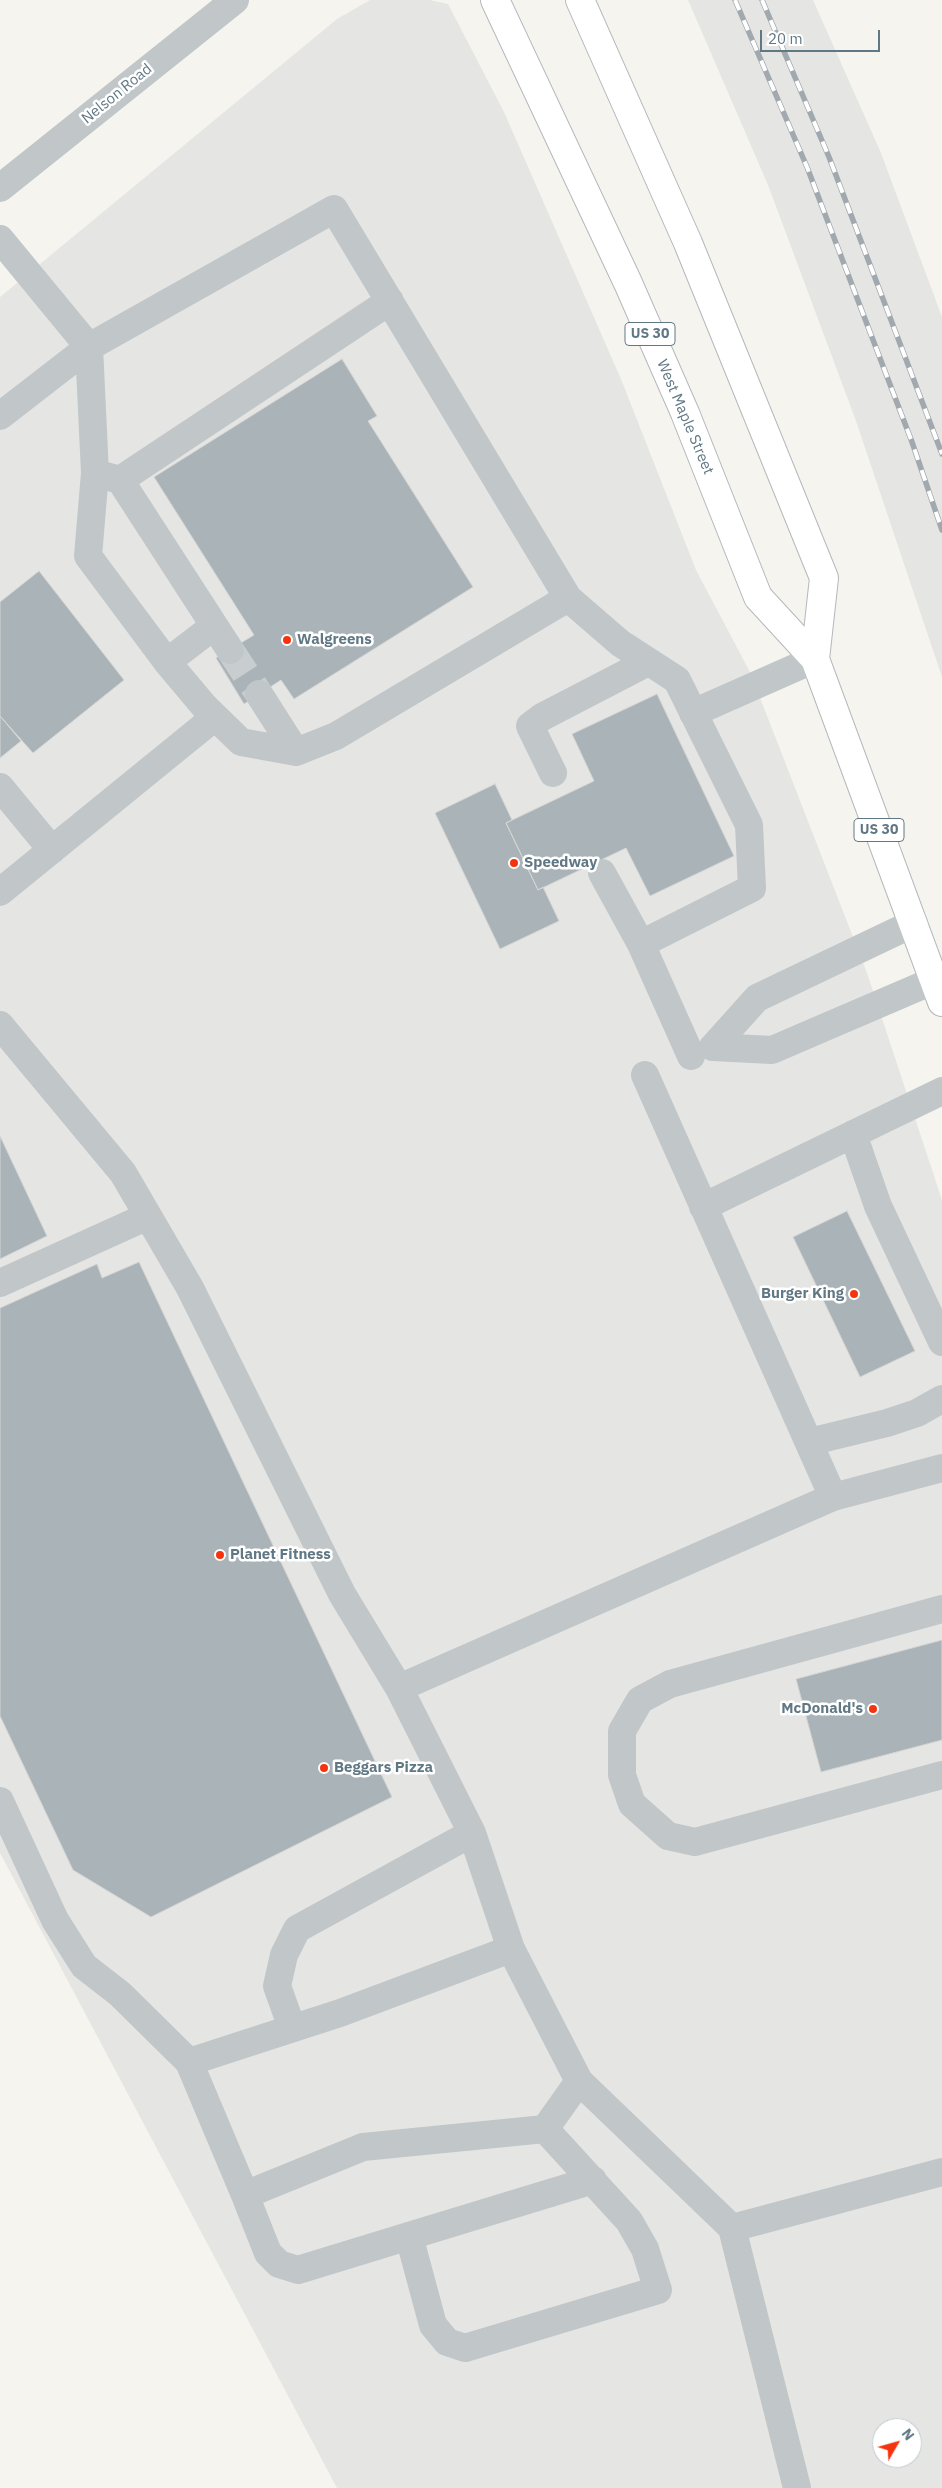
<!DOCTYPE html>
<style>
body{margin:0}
#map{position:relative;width:942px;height:2488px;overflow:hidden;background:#f5f4ef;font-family:"IBM Plex Sans",sans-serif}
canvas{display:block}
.north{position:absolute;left:872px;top:2418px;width:50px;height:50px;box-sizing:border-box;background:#fff;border:1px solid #bfc9ce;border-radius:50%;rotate:52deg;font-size:14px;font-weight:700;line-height:20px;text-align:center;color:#607784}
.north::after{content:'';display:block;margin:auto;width:18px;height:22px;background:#f5340f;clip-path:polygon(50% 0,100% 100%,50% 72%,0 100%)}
.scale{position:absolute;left:760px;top:30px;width:120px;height:22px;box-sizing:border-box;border:2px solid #607784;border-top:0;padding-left:6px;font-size:15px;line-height:18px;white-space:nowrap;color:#607784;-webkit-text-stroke:4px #fff;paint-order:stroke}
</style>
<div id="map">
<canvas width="942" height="2488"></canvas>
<div class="north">N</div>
<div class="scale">20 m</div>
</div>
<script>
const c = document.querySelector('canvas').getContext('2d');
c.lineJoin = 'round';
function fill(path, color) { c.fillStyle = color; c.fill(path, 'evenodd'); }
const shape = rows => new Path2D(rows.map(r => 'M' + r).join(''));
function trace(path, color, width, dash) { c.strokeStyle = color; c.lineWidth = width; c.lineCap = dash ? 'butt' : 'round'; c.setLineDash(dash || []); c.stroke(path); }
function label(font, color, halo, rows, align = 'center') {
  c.font = font + ' "IBM Plex Sans",sans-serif'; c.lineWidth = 5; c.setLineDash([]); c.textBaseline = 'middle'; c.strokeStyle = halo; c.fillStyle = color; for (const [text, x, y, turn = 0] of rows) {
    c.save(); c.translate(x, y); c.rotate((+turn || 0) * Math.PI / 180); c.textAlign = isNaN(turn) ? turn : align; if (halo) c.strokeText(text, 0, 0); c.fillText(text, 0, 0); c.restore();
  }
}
fill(shape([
 [370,0,430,0,448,4,504,112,621,379,696,570,750,672,867,973,942,1200,942,2488,337,2488,0,1853,0,297,337,19],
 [882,2428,912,2428,912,2458,882,2458],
 [688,0,813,0,881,153,942,317,942,677,856,421,768,185]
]), '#e5e6e3');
const building = shape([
 [342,359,377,416,368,421,473,587,294,699,281,680,244,704,216,658,254,635,154,477,342,359],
 [39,571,124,680,33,753,0,716,0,602,39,571],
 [657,694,734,856,650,896,626,848,538,890,506,823,594,781,572,734,657,694],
 [0,716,21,741,0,758,0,716],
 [495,784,512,820,506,823,538,890,543,887,559,921,500,949,435,813,495,784],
 [0,1136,47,1236,0,1259,0,1136],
 [847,1211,915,1351,860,1377,793,1237,847,1211],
 [139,1262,392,1797,151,1917,73,1870,0,1716,0,1308,97,1264,102,1278,139,1262],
 [942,1640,942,1740,821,1772,796,1679,942,1640]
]);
fill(building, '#a9b3b8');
trace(building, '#d5d5d3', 1);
trace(shape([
 [230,650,259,694]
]), '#c8cecf', 28, [28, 14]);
const major = shape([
 [495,0,628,283,685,413,758,597,815,659,942,1002],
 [580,0,688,243,824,578,815,659]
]);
trace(major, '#b4b9bc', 30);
trace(shape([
 [0,188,235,0],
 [0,239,89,347,334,209,568,598,336,736,296,752,241,742,204,706,167,662,88,556,95,473],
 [89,347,95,473,120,480,230,650],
 [0,416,89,347],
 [120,480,390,301],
 [568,598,620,643,677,680,749,825,752,888,641,944,602,873],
 [167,662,214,626],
 [259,694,296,752],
 [693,713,815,659],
 [553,773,530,726,542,717,648,662],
 [0,787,52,850],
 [0,892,215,717],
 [641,944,691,1056],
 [0,1025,123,1173,190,1288,342,1594,399,1688,833,1497,942,1468],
 [713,1047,757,998,914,923],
 [713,1047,772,1050,935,980],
 [645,1075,833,1497],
 [853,1134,878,1206,942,1342],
 [703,1207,942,1091],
 [0,1283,148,1216],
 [809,1442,887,1423,917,1413,942,1399],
 [942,1609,670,1684,640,1700,622,1731,622,1775,632,1804,668,1836,695,1842,942,1775],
 [399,1688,472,1833,511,1949,579,2081,545,2129,363,2147,245,2195,189,2062,340,2013,511,1949],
 [0,1801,55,1920,84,1966,120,1994,189,2062],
 [292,2028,277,1986,284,1955,297,1929,472,1833],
 [579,2081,732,2228],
 [245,2195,268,2253,279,2264,298,2270,409,2236,433,2325,447,2342,465,2348,658,2290,645,2249,629,2221,545,2129],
 [409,2236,593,2180],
 [797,2488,732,2228,942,2172]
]), '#c1c6c9', 28);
trace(major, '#fff', 28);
const rail = shape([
 [735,0,807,167,912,442,942,530],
 [762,0,829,157,942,454]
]);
trace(rail, '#a1a9ae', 5.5);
trace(rail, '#fff', 4, [11]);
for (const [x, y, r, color] of [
 [287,640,5,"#f5340f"],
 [514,863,5,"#f5340f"],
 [854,1294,5,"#f5340f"],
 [220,1555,5,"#f5340f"],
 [873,1709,5,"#f5340f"],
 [324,1768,5,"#f5340f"]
]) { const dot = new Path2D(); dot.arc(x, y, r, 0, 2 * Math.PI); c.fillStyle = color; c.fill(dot); trace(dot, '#fff', 2); }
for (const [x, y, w] of [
 [650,334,50],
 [879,830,50]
]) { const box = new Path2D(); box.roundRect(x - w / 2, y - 11.5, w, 23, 4); c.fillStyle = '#fff'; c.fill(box); trace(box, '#607784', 1); }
label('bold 14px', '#607784', null, [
 ["US 30",650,334],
 ["US 30",879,830]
]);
label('15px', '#607784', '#fff', [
 ["Nelson Road",117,94,-39],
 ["West Maple Street",685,417,67]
]);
label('bold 15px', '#607784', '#fff', [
 ["Walgreens",297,640],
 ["Speedway",524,863],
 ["Burger King",844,1294,"right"],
 ["Planet Fitness",230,1555],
 ["McDonald's",863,1709,"right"],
 ["Beggars Pizza",334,1768]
], 'left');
</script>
